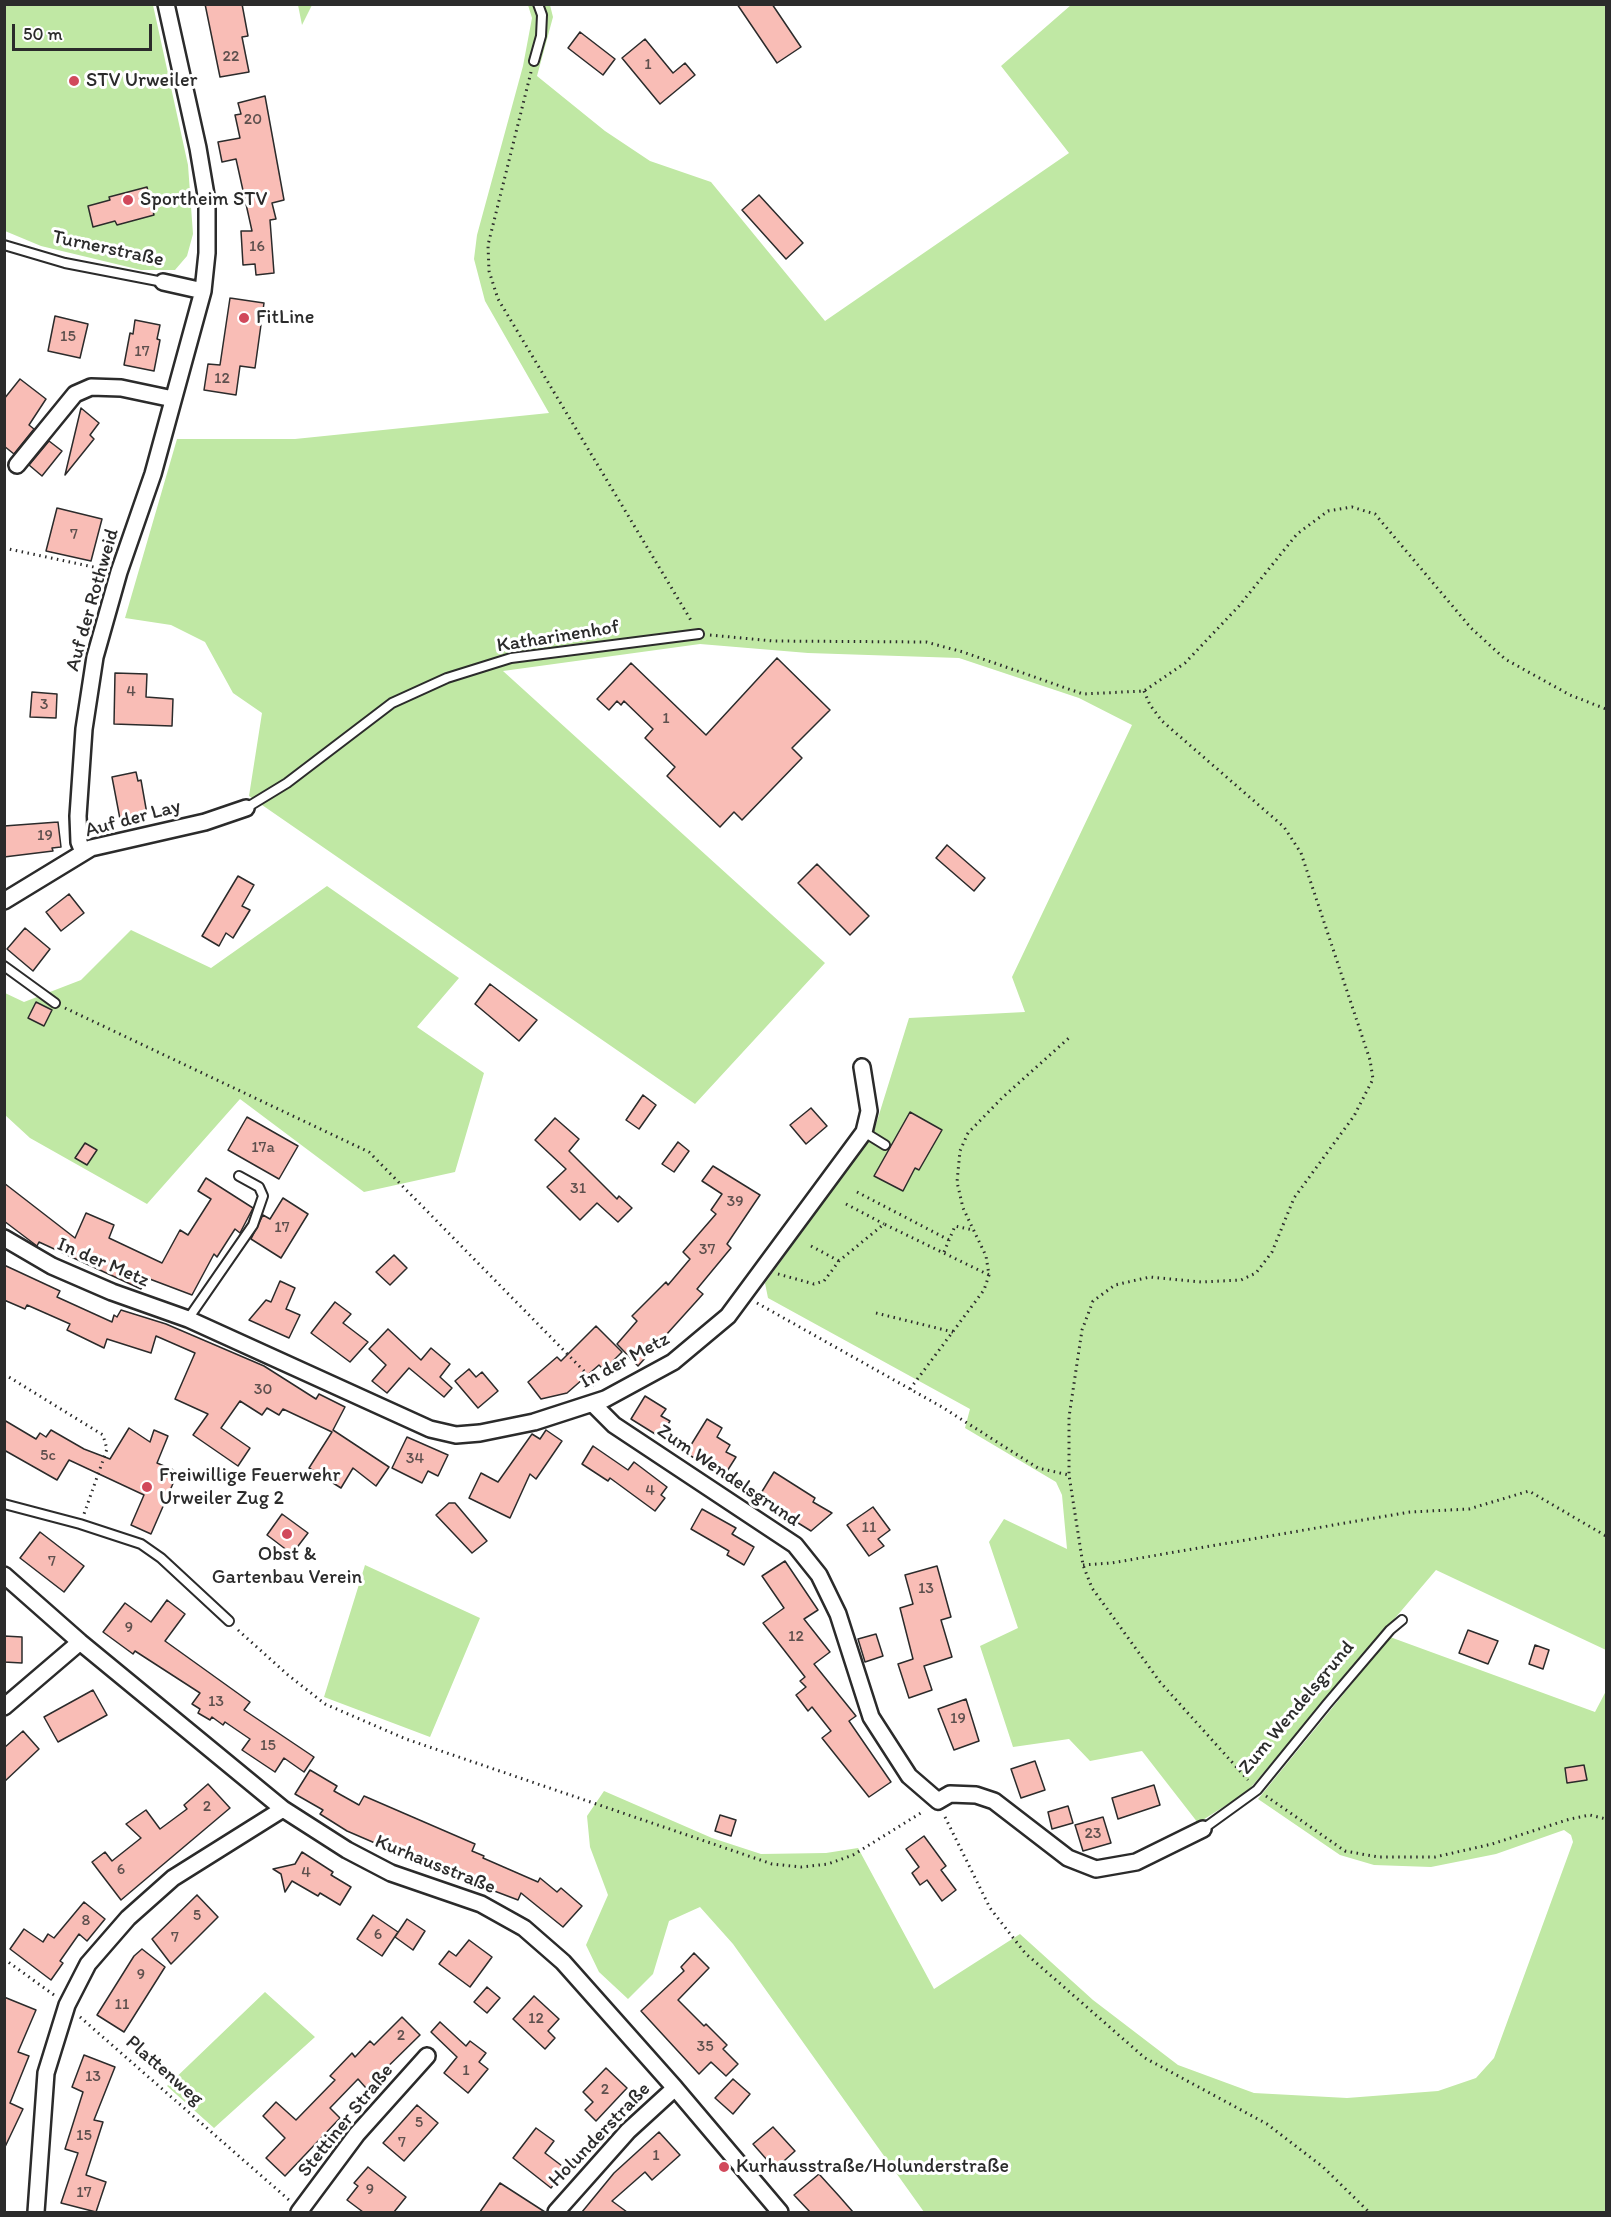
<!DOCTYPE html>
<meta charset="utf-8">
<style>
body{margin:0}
#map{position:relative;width:1611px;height:2217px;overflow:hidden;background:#fff;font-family:Itim,sans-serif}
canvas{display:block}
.frame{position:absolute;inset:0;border:6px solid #2b2b2b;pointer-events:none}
.scale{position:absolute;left:12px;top:24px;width:140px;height:27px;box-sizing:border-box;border:3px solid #2b2b2b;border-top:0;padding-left:8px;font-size:18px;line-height:21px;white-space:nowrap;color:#2b2b2b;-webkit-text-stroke:4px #fff;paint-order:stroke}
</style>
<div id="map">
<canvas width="1611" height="2217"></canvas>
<div class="frame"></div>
<div class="scale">50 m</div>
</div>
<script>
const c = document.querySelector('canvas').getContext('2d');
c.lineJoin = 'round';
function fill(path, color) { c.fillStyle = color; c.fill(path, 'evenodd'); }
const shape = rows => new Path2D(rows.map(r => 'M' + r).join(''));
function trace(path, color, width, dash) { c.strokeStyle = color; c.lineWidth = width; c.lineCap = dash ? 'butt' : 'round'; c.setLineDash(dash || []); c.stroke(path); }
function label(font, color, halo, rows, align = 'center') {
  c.font = font + ' Itim,sans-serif'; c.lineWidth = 6; c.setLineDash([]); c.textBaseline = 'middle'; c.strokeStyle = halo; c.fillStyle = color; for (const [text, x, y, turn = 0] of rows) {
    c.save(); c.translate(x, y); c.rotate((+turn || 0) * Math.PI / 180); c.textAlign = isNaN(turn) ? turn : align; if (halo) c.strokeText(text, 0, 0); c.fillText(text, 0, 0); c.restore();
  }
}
fill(shape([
 [4,5,153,5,188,165,193,234,187,256,175,270,141,270,41,246,5,231],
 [298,5,312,5,302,25],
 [528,5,550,5,553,17,537,76,605,131,650,161,711,182,825,321,1069,153,1001,66,1071,5,1606,5,1606,1650,1436,1570,1247,1792,1198,1823,1142,1751,1090,1761,1069,1739,1013,1747,980,1646,1018,1628,989,1542,1004,1519,1067,1549,1062,1495,1056,1482,965,1428,970,1409,768,1298,765,1283,873,1134,909,1018,1025,1012,1012,977,1132,725,1079,698,959,658,808,653,700,644,503,671,825,963,695,1104,249,796,262,713,233,693,205,642,171,625,125,618,177,439,295,439,549,413,485,301,474,259,477,235,523,66,532,18],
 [327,886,459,978,417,1027,484,1073,455,1172,364,1192,240,1099,147,1204,30,1138,5,1115,5,993,24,1002,81,980,131,930,211,968],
 [365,1565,480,1618,430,1737,324,1697],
 [1390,1637,1595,1712,1606,1691,1606,2212,924,2212,733,1944,700,1907,669,1921,653,1974,628,1999,599,1972,586,1945,608,1895,590,1847,587,1816,604,1791,712,1838,761,1854,826,1853,858,1848,934,1989,1020,1934,1093,2000,1178,2065,1254,2093,1347,2098,1438,2091,1476,2078,1494,2058,1573,1842,1571,1835,1564,1830,1496,1854,1431,1867,1374,1865,1340,1855,1258,1799],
 [265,1992,315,2037,214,2128,167,2086]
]), '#c0e8a4');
const building = shape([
 [205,4,242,4,248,36,242,37,249,72,220,77,205,4],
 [737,4,772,4,801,47,777,63,737,4],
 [580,32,615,59,603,75,568,48,580,32],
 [645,39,673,73,685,63,695,75,660,104,622,58,645,39],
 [265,96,284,200,272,203,276,219,270,220,274,273,256,275,255,264,243,265,241,231,252,231,236,159,222,162,218,142,240,138,235,115,241,114,238,103,265,96],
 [147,187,154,215,117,225,115,221,93,227,88,206,110,200,109,197,147,187],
 [759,195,803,243,786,259,742,210,759,195],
 [230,298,264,303,255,368,240,366,236,395,204,390,208,364,220,365,230,298],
 [55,316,88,324,80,358,48,351,55,316],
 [135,320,160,325,157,339,160,340,154,371,124,365,130,333,133,334,135,320],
 [20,379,46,399,29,425,34,429,14,454,4,446,4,399,20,379],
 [81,408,99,423,90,435,94,439,65,475,81,408],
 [49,441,62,451,42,476,29,465,49,441],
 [57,508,102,519,91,561,46,551,57,508],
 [777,658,830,710,792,748,802,758,742,820,734,812,720,827,667,776,675,767,645,738,653,729,624,701,621,705,617,701,609,710,597,699,631,663,706,735,777,658],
 [115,673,147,674,146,697,173,699,172,726,114,724,115,673],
 [32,692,57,694,56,718,30,717,32,692],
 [136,772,138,781,141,780,147,814,120,819,112,777,136,772],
 [58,822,61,847,52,848,53,851,4,857,4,826,58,822],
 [947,845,985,878,974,891,936,858,947,845],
 [817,864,869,916,850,935,798,883,817,864],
 [238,876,254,885,242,906,250,910,233,938,226,933,219,946,202,936,238,876],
 [69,894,84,913,61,931,46,912,69,894],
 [25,928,50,949,33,971,7,949,25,928],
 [490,984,537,1020,519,1041,475,1004,490,984],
 [36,1002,52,1010,44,1026,28,1018,36,1002],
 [643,1095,656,1105,639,1129,626,1120,643,1095],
 [811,1108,827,1126,806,1144,790,1125,811,1108],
 [910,1112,942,1130,919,1170,915,1168,903,1191,874,1176,910,1112],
 [247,1117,298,1146,279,1179,228,1150,247,1117],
 [555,1118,579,1139,569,1151,617,1199,619,1196,632,1208,618,1222,597,1203,580,1220,547,1187,566,1169,535,1140,555,1118],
 [678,1142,689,1151,674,1172,662,1164,678,1142],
 [85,1143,97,1150,87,1165,75,1158,85,1143],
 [713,1166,760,1195,727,1244,731,1248,697,1289,703,1294,638,1366,617,1344,637,1321,632,1316,666,1282,668,1285,690,1259,683,1252,716,1214,711,1210,722,1194,702,1181,713,1166],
 [206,1178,253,1208,240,1233,235,1229,217,1257,214,1254,192,1295,147,1278,141,1289,39,1242,37,1246,4,1221,4,1183,75,1238,86,1213,114,1225,109,1238,162,1263,180,1230,188,1235,211,1199,198,1191,206,1178],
 [283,1198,308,1214,281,1258,251,1239,263,1215,270,1219,283,1198],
 [394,1255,407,1268,390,1285,376,1272,394,1255],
 [4,1265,60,1291,57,1297,112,1322,114,1315,117,1317,121,1310,166,1324,264,1366,316,1399,319,1394,345,1407,333,1430,389,1467,376,1486,353,1468,341,1488,309,1468,332,1432,283,1409,279,1415,267,1408,262,1415,240,1401,221,1428,250,1448,238,1466,193,1435,208,1414,175,1399,195,1353,156,1336,151,1353,107,1339,104,1348,67,1330,70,1324,27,1305,25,1309,4,1300,4,1265],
 [280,1281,295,1288,286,1309,300,1315,289,1338,249,1320,266,1300,271,1302,280,1281],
 [335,1302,351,1314,343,1323,368,1342,350,1362,311,1333,335,1302],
 [596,1326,622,1352,604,1370,599,1365,567,1393,541,1399,528,1382,557,1357,561,1361,596,1326],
 [388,1329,421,1360,431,1348,450,1364,440,1377,452,1388,444,1397,409,1368,387,1393,372,1381,386,1365,369,1349,388,1329],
 [469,1369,476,1377,482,1372,498,1391,478,1408,455,1381,469,1369],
 [645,1396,666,1409,661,1416,670,1421,660,1437,631,1419,645,1396],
 [707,1419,722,1428,717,1437,730,1445,726,1452,736,1457,724,1476,686,1453,707,1419],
 [4,1420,36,1439,40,1433,46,1437,51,1430,84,1449,110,1459,129,1428,150,1442,154,1430,168,1436,157,1463,178,1472,151,1534,131,1525,144,1495,69,1460,57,1480,4,1450,4,1420],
 [546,1430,562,1441,536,1479,530,1474,510,1518,469,1498,481,1473,498,1482,532,1434,540,1439,546,1430],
 [407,1437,448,1455,438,1476,428,1471,422,1483,392,1468,407,1437],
 [593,1446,628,1470,634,1462,667,1487,661,1495,665,1498,655,1511,610,1478,608,1481,582,1464,593,1446],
 [774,1472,815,1498,813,1502,832,1513,811,1531,758,1498,774,1472],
 [449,1503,455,1503,487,1541,472,1553,436,1515,449,1503],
 [873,1507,890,1530,878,1539,884,1546,869,1556,847,1525,873,1507],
 [702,1509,736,1528,732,1534,754,1547,744,1565,727,1555,729,1551,691,1529,702,1509],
 [282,1514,308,1533,292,1554,267,1535,282,1514],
 [40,1532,84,1566,64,1592,20,1558,40,1532],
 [785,1561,818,1610,804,1619,830,1652,814,1664,856,1716,849,1721,891,1782,869,1797,822,1738,831,1731,812,1707,808,1711,796,1695,806,1687,800,1681,805,1677,763,1623,784,1608,762,1576,785,1561],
 [937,1566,951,1617,941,1620,952,1657,924,1666,932,1690,909,1698,898,1664,913,1659,900,1608,913,1604,905,1575,937,1566],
 [167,1600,185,1614,165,1641,250,1702,244,1710,314,1757,304,1772,284,1758,275,1772,242,1750,250,1739,225,1722,223,1725,212,1717,210,1720,198,1713,200,1709,192,1704,200,1693,135,1651,133,1654,103,1632,125,1603,151,1622,167,1600],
 [1468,1630,1498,1641,1488,1664,1459,1653,1468,1630],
 [876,1634,883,1656,865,1662,858,1639,876,1634],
 [4,1636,22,1637,22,1663,4,1662,4,1636],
 [1535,1645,1549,1650,1543,1669,1529,1664,1535,1645],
 [93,1690,107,1715,58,1742,44,1717,93,1690],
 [966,1699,979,1741,954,1750,938,1709,966,1699],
 [23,1731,39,1749,4,1782,4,1748,23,1731],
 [1035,1761,1045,1790,1021,1798,1011,1769,1035,1761],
 [1584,1765,1587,1780,1567,1783,1565,1768,1584,1765],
 [310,1770,337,1786,334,1791,359,1805,364,1796,475,1844,472,1851,484,1856,483,1858,538,1882,540,1878,557,1892,561,1888,582,1906,563,1927,521,1893,518,1900,426,1865,347,1831,320,1814,323,1810,295,1794,310,1770],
 [208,1784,230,1808,121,1900,92,1862,105,1852,112,1861,141,1838,126,1824,146,1810,160,1829,187,1809,184,1805,208,1784],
 [1154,1785,1160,1805,1118,1819,1112,1798,1154,1785],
 [1068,1806,1073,1823,1052,1829,1048,1812,1068,1806],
 [720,1815,736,1820,731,1836,715,1831,720,1815],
 [1103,1817,1111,1843,1083,1851,1075,1825,1103,1817],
 [924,1836,946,1866,941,1870,956,1890,942,1901,927,1880,920,1885,912,1873,919,1867,906,1849,924,1836],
 [302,1852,333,1872,331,1875,351,1887,340,1905,320,1893,318,1896,292,1881,285,1892,281,1874,273,1869,295,1864,302,1852],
 [197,1895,218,1917,171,1964,152,1939,197,1895],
 [84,1902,105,1919,87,1941,79,1934,60,1961,63,1963,51,1980,10,1949,24,1929,43,1942,48,1934,54,1938,84,1902],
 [373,1915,398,1932,382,1956,357,1939,373,1915],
 [407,1919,425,1931,413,1950,395,1937,407,1919],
 [469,1940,492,1957,470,1987,439,1964,449,1951,456,1956,469,1940],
 [142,1949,165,1967,124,2032,97,2015,134,1956,142,1949],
 [694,1953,709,1968,678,2000,704,2026,706,2024,727,2045,723,2049,738,2064,726,2076,711,2062,699,2074,641,2011,684,1971,681,1967,694,1953],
 [487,1987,500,1998,487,2013,474,2002,487,1987],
 [534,1996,559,2019,548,2031,555,2038,545,2049,513,2019,534,1996],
 [4,1997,36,2010,18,2052,29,2056,10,2103,23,2109,4,2149,4,1997],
 [402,2017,420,2035,366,2088,358,2079,330,2108,340,2118,285,2176,266,2158,285,2138,263,2116,276,2102,296,2120,335,2080,330,2076,352,2053,355,2057,370,2041,374,2045,402,2017],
 [440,2022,466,2046,470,2041,486,2053,479,2062,488,2069,468,2093,444,2073,457,2057,431,2032,440,2022],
 [84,2055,115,2067,94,2120,103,2122,86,2175,106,2182,96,2212,61,2203,78,2153,65,2149,83,2092,72,2087,84,2055],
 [606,2068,627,2088,596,2121,585,2110,593,2102,583,2092,606,2068],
 [733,2079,750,2094,733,2114,715,2098,733,2079],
 [417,2105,438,2123,404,2161,383,2143,417,2105],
 [773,2127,795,2151,775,2169,753,2144,773,2127],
 [536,2128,554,2141,545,2153,566,2169,551,2188,513,2158,536,2128],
 [659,2132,680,2155,652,2180,645,2172,612,2201,627,2212,582,2212,614,2173,659,2132],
 [368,2167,406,2197,394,2212,363,2212,347,2200,358,2186,354,2183,368,2167],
 [819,2174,839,2196,853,2212,810,2212,794,2195,819,2174],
 [500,2183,545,2212,480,2212,500,2183]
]);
fill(building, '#f9bdb6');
trace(building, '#2b2b2b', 1.5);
const lane = shape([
 [534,61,541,36,542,15,538,4],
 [4,245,65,263,163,282],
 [246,808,287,783,392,703,447,678,511,658,699,634],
 [4,966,55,1003],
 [864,1132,885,1145],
 [188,1319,253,1225,263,1196,259,1187,239,1176],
 [4,1504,80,1524,141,1544,161,1558,229,1621],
 [1203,1829,1257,1790,1327,1704,1390,1630,1402,1620]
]);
const street = shape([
 [163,282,203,291],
 [17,465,75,394,91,387,121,388,173,399],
 [83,852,79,842,78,816,84,729,95,657,119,572,153,474,203,291,207,253,207,201,198,148,166,4],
 [4,901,91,848,205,822,246,808],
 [4,1238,52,1266,112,1292,188,1319,430,1429,456,1435,480,1433,534,1422,605,1399,673,1362,728,1316,864,1132,869,1111,862,1067],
 [593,1404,614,1425,795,1545,819,1575,838,1614,871,1717,909,1776,938,1801,950,1794,976,1795,994,1801,1068,1858,1096,1869,1136,1862,1203,1829],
 [4,1575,80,1642,283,1809,347,1850,391,1873,481,1904,524,1928,563,1962,675,2088,780,2212],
 [4,1707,80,1642],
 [36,2212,46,2073,67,2005,88,1964,128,1918,173,1878,283,1809],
 [299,2212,357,2134,427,2056],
 [556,2212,628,2131,675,2088]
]);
trace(lane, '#2b2b2b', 12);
trace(street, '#2b2b2b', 20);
trace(shape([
 [531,72,488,245,489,271,498,299,692,622],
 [4,548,103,569],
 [710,635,773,641,926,642,963,652,1083,694,1144,691,1185,663,1239,606,1297,534,1328,511,1352,507,1375,514,1471,628,1505,659,1570,695,1606,709],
 [1144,691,1150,705,1162,721,1284,827,1301,853,1370,1060,1373,1079,1354,1116,1294,1198,1272,1252,1256,1273,1241,1280,1201,1282,1150,1277,1115,1285,1093,1301,1082,1330,1069,1417,1069,1475,1083,1565,1092,1588,1160,1682,1248,1780],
 [65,1008,369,1152,585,1372,595,1386],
 [857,1192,949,1240],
 [846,1204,884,1224],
 [811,1246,839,1261],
 [944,1252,955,1226,973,1230],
 [778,1274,814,1284,824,1281,839,1261,884,1224,989,1275],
 [757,1303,942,1407,1038,1468,1069,1475],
 [876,1313,953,1332],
 [4,1374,103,1435,107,1449,84,1514],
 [910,1389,984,1290,989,1275,986,1256,963,1208,957,1182,960,1151,968,1133,1002,1098,1071,1036],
 [1083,1565,1111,1563,1410,1512,1469,1509,1529,1491,1606,1536],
 [238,1630,288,1675,325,1704,406,1739,772,1864,801,1867,828,1864,853,1855,924,1811],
 [1266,1796,1345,1851,1378,1857,1435,1857,1492,1844,1570,1819,1590,1815,1606,1819],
 [945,1817,990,1908,1025,1953,1145,2058,1267,2124,1323,2167,1369,2212],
 [4,1959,54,1995],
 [80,2017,289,2200]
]), '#2b2b2b', 3, [1.5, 4.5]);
trace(lane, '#fff', 8);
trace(street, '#fff', 15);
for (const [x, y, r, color] of [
 [74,81,6,"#d1495b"],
 [128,200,6,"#d1495b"],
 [244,318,6,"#d1495b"],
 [147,1487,6,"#d1495b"],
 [287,1534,6,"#d1495b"],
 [724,2167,6,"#d1495b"]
]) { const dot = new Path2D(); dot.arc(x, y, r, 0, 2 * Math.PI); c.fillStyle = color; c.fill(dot); trace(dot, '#fff', 2); }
label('16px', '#5e504e', null, [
 ["22",231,57],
 ["1",648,65],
 ["20",253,120],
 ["16",257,247],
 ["15",68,337],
 ["17",142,352],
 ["12",222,379],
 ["7",74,535],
 ["4",131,692],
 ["3",44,705],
 ["1",666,719],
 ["19",45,836],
 ["17a",263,1148],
 ["31",578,1189],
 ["39",735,1202],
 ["17",282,1228],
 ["37",707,1250],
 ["30",263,1390],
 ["5c",48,1456],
 ["34",415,1459],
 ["4",650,1491],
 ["11",869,1528],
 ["7",52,1562],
 ["13",926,1589],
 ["9",129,1628],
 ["12",796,1637],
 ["13",216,1702],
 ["19",958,1719],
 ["15",268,1746],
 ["2",207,1807],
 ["23",1093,1834],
 ["6",121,1870],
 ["4",306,1873],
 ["5",197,1916],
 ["8",86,1921],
 ["6",378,1935],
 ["7",175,1938],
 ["9",141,1975],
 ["11",122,2005],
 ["12",536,2019],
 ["2",401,2036],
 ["35",705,2047],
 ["1",466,2071],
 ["13",93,2077],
 ["2",605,2090],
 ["5",419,2123],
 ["15",84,2136],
 ["7",402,2143],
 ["1",656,2156],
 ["9",370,2190],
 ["17",84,2193]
]);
label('20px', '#2b2b2b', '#fff', [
 ["STV Urweiler",86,81],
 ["Sportheim STV",140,200],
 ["FitLine",256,318],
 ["Freiwillige Feuerwehr",159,1476],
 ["Urweiler Zug 2",159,1499],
 ["Obst &",287,1555,"center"],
 ["Gartenbau Verein",287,1578,"center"],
 ["Kurhausstraße/Holunderstraße",736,2167]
], 'left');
label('20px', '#2b2b2b', '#fff', [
 ["Turnerstraße",108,249,12],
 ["Auf der Rothweid",93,600,-74],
 ["Katharinenhof",558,637,-9],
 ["Auf der Lay",133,819,-15],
 ["In der Metz",103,1263,23],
 ["In der Metz",625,1361,-28],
 ["Zum Wendelsgrund",728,1476,34],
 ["Zum Wendelsgrund",1297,1708,-50],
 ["Kurhausstraße",435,1865,22],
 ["Plattenweg",164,2071,41],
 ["Stettiner Straße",346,2121,-51],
 ["Holunderstraße",600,2135,-46]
]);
</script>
